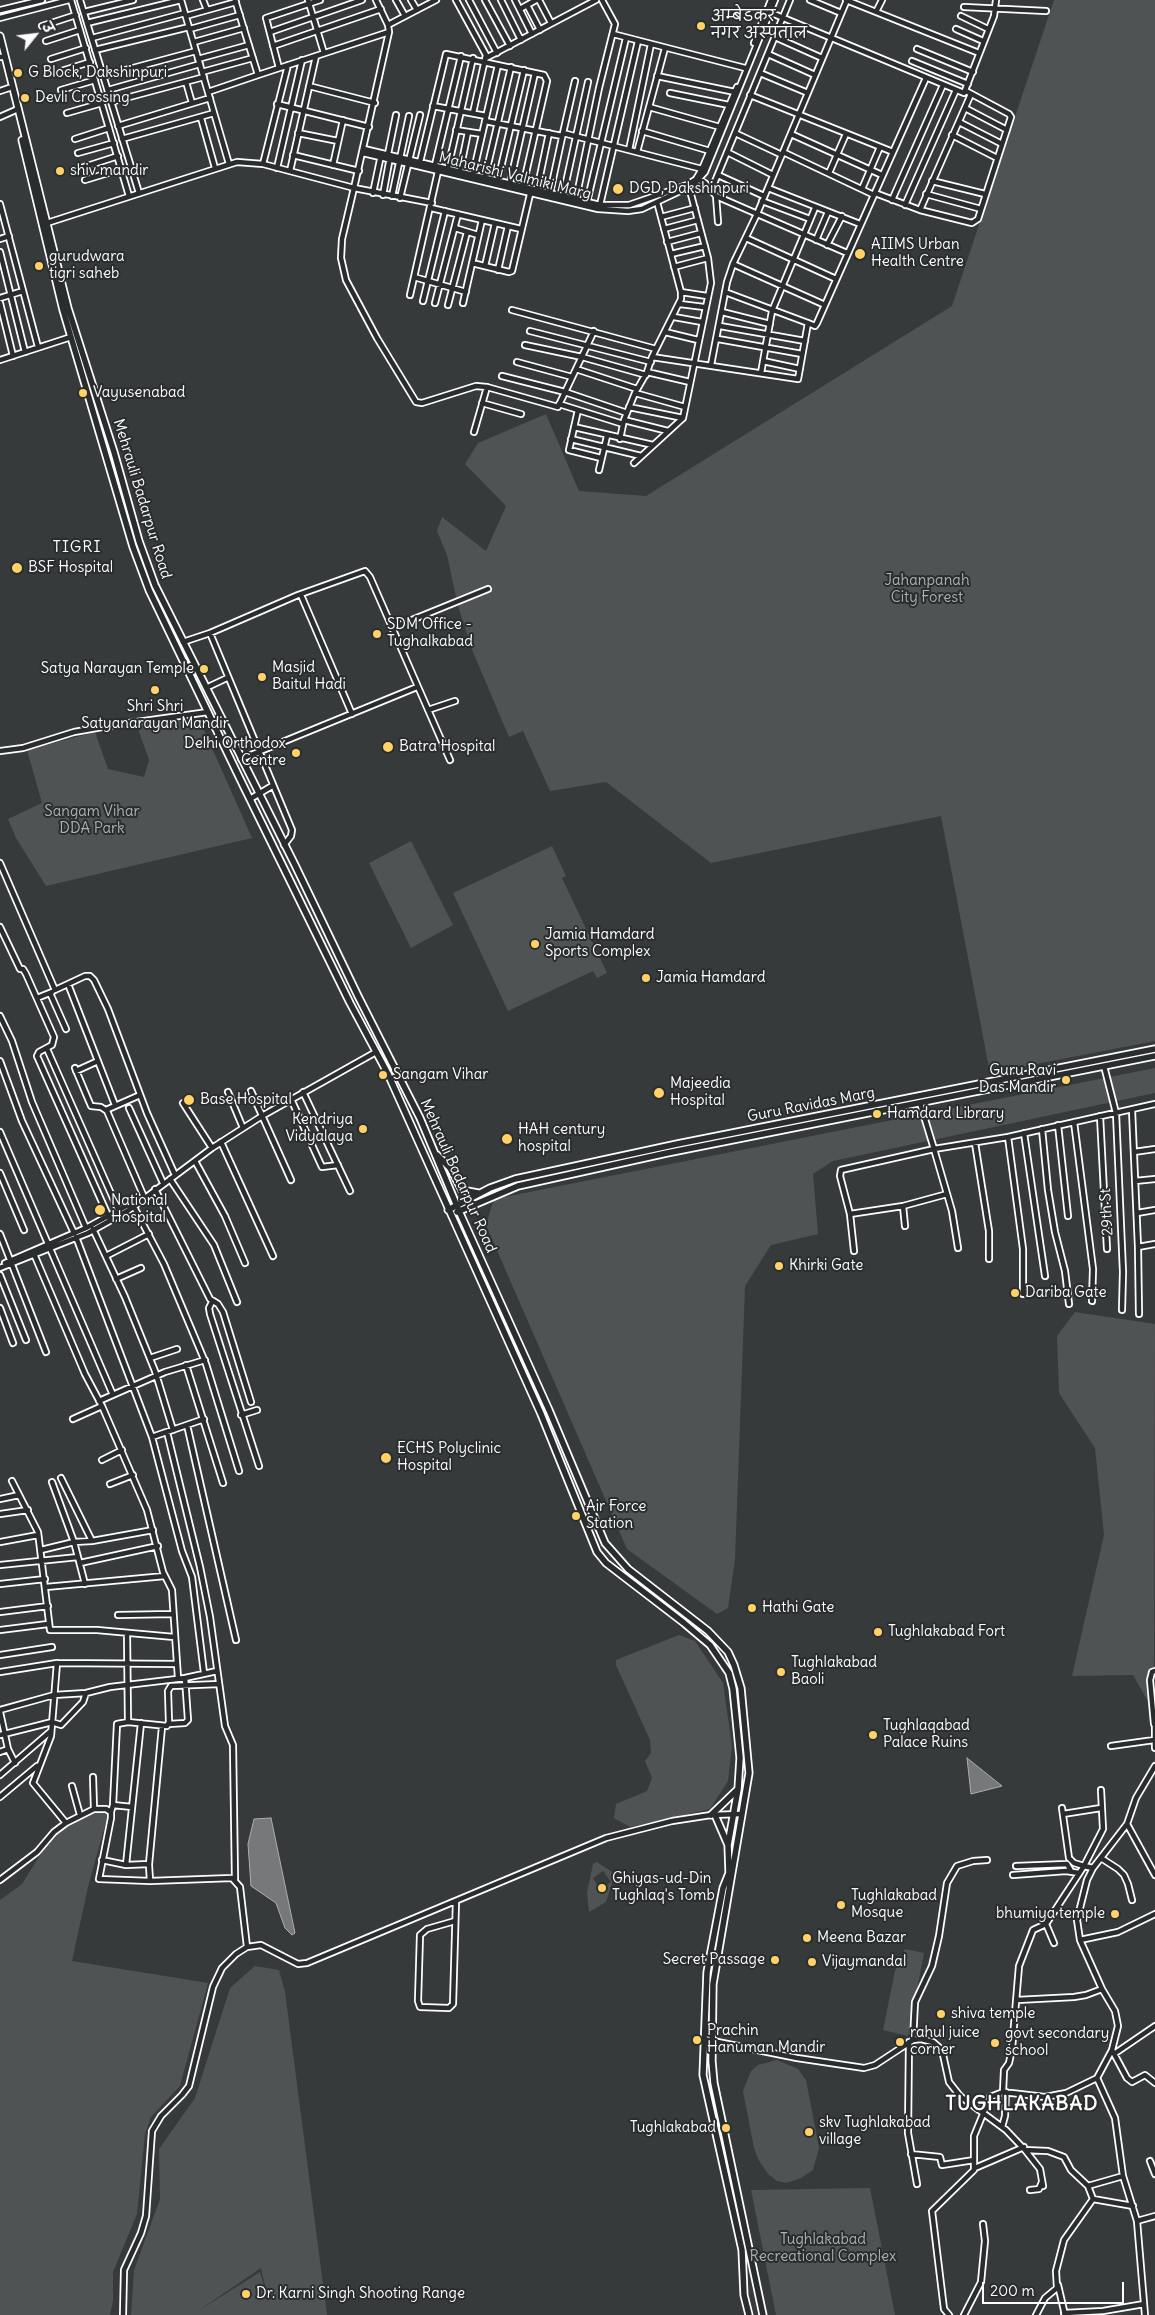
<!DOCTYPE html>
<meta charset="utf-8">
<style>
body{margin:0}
#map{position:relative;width:1155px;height:2315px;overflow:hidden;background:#373a3b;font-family:Delius,"Playpen Sans Deva",sans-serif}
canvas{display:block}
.north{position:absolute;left:10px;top:10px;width:50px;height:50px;-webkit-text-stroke:4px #2a2d2e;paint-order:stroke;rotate:61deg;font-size:14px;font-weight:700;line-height:20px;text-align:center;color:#fff}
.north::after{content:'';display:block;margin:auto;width:18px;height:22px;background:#fff;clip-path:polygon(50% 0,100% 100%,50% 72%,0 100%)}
.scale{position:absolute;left:982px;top:2282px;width:142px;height:22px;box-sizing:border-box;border:2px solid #fff;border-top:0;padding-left:6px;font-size:15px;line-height:18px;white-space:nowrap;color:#fff;-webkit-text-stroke:4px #2a2d2e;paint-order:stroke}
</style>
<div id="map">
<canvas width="1155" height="2315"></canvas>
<div class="north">उ</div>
<div class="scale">200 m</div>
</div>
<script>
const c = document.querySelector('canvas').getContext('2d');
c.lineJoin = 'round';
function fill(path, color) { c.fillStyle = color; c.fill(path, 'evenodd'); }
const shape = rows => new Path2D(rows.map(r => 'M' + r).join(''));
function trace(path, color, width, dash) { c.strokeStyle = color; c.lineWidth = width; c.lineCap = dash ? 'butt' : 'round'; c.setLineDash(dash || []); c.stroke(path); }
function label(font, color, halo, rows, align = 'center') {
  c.font = font + ' Delius,"Playpen Sans Deva",sans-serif'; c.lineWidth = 4; c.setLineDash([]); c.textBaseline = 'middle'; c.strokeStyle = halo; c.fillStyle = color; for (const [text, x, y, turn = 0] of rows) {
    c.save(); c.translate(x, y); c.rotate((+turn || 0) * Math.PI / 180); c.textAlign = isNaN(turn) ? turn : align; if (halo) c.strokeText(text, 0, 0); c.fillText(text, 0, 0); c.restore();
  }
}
fill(shape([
 [1054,0,1155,0,1155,1041,990,1073,941,816,711,863,606,782,550,791,523,731,509,737,473,652,458,606,491,591,490,584,456,597,447,555,437,531,442,517,486,551,506,506,465,464,478,443,546,414,579,491,646,496,952,306],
 [199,719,252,838,46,886,16,838,8,819,42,803,27,750,95,732,108,769,144,777,149,760,137,726],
 [411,841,453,925,411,948,369,863],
 [552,846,566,876,562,878,607,973,597,978,593,971,508,1011,453,893],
 [1155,1068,1155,1093,833,1161,813,1174,818,1234,771,1245,745,1286,735,1559,728,1608,717,1614,627,1549,486,1225,494,1199],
 [1075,1312,1155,1324,1154,1712,1133,1675,1072,1676,1104,1535,1095,1448,1059,1393,1057,1336],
 [679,1635,695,1641,723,1683,732,1746,728,1781,710,1809,630,1827,614,1818,616,1804,647,1791,652,1778,645,1761,651,1753,650,1740,616,1665,616,1660],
 [96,1811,109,1811,88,1887,72,1961,208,1983,180,2086,151,2117,145,2134,137,2214,113,2272,113,2301,110,2315,0,2315,0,1900,22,1884,56,1830],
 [597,1862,615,1874,606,1902,589,1912,587,1893,593,1864],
 [603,1871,611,1882,600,1889,593,1878],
 [905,1949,924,1953,908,2036,883,2030,895,1971],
 [255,1966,279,1970,285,1992,327,2315,131,2315,134,2270,160,2199,159,2149,195,2098,230,1988],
 [261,2268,268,2299,260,2272,195,2313],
 [777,2060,798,2069,806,2080,819,2148,813,2170,801,2178,786,2183,777,2181,768,2174,758,2159,754,2148,743,2091,751,2071,758,2065],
 [870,2188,895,2315,776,2315,751,2190]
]), '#505354');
const water = shape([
 [967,1758,1002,1786,971,1794,967,1758],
 [271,1818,295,1933,292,1935,285,1928,276,1903,251,1886,248,1844,254,1819,271,1818]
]);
fill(water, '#767879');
trace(water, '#adaeaf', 1);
const minor = shape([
 [71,0,129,196],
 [80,0,139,193],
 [203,0,207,10],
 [308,0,324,53],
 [396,0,405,16],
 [411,0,417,10],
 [456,0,486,55,473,113],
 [469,0,497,53],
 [485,0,510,46],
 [501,0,521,40],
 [515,0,532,34],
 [539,0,551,23],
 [810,0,841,13],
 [846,0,979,53],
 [527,5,540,30],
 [964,7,1046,11],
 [520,9,536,0],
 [0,10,42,0],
 [84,12,133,0],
 [769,12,964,93,994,16,996,0],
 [876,12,882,0],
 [186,16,236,2],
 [961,16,988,29],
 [0,18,69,0],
 [87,23,181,0,229,164],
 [388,25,436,0],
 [42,26,76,15],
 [190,29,240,15],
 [956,29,983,41],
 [270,32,362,0],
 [613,34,745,68],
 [775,37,822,58],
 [92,38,185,13],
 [46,41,80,30],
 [194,42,244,28],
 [754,43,771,0],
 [273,46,381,9],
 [917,49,973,72],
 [95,50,189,27],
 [768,54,815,75],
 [0,57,2,57],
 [486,58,596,0],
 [51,59,86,48],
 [198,59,249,45],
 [912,61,968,84],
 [279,68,266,18,320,0],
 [202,72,253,58],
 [55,73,90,62],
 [760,73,808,93],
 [258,75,389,32],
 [103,76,196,51],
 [657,76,735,92],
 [575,81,563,133,702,169],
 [186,82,192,103],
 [309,86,375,103],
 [61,90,95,80],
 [108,90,200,64],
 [0,91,9,88],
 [208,92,258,75,235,0],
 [670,93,729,105],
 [750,95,893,152],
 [111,102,204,77],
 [277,104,369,127],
 [433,106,486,116],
 [649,107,720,127],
 [965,108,1007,130],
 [67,113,102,103],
 [0,117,18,109],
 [201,118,215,168],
 [485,121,562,136],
 [959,122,1002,144],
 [118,126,210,98],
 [456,130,482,134],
 [642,131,710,151],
 [298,133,338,141],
 [735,133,782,155],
 [791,134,882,175],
 [952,135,997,158],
 [75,139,109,128],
 [122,139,214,113],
 [364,149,600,205,629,205,687,185,696,179,702,169,737,87],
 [629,150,651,44],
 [637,152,665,48],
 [727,152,773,175],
 [783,152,874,195],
 [78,153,114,143],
 [363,153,598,209,628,211,642,209,693,185,705,172,775,0],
 [388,154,396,115],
 [293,155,359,171],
 [420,162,446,54,544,75,547,81,523,186],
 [263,164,288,65],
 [333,165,343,120],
 [435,165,461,56],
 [81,168,118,156],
 [277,168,302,60],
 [448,168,473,58],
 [290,171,316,56],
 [460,171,468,132],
 [829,173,846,134],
 [473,174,498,65],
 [718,175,764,196],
 [485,177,511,67],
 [697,179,705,183,716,196,847,253],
 [85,180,121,169],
 [498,180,524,70],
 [932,181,985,194],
 [510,183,535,73],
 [768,188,860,224],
 [862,189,880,147],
 [537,190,549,133],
 [711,191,790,0],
 [373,193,381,155],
 [550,193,563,133],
 [875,193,920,210,971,94],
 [926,194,981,209],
 [383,195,390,157],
 [392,196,409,116],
 [563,196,588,82],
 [716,196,718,222],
 [400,198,420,115],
 [576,199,599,88,615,24,602,0],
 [892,200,943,85],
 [762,201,810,219],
 [587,202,626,38],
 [432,203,354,188,342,239,341,258,346,280,377,338,416,402,422,403,476,386,487,387],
 [0,204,38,347],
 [600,205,638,41],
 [905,205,956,90],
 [431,208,521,229],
 [920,210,972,223,978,219,1011,117,1009,114,966,91],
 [661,217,695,208],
 [47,223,237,162,263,164,354,188,389,32,388,25,376,0],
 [455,228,478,235],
 [664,229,698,220],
 [746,238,836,279],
 [0,239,9,236],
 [816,240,828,212],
 [667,242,701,233],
 [827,245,842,216],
 [0,252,25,352],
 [671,254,705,246],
 [472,263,509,272,512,271,531,190],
 [733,264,825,305],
 [485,266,495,223],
 [674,267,708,258],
 [498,270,508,226],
 [414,277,466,292],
 [681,292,707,296],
 [725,292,808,323],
 [410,295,439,167],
 [0,298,23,291],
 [423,301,445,211],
 [0,303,13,356],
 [435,303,458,214],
 [463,303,482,220],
 [680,304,704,307],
 [448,305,467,232],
 [512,310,656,349],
 [722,312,770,324],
 [674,317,702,322],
 [720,326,805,341],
 [530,331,651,362],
 [665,332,698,340],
 [718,339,802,354],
 [525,345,582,357,646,375],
 [652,357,798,379,808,323,815,326,817,323,926,78],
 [0,360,71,337],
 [763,361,800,369],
 [517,362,572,377],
 [711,365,727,282,733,264,757,214,847,0],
 [576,369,637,389],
 [647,372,690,382],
 [761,373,772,311,815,208],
 [502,376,565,392,627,413],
 [635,393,685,407],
 [482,403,521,414],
 [559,404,623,424],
 [629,407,683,418],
 [578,410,569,450,601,458],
 [624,420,668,431],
 [574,427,653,445],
 [474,432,487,387,558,407,594,331],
 [571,439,641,456],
 [620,439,624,420,635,393,647,372,652,357,681,299,681,292,657,202],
 [634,463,683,418,711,283,708,258,689,187],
 [599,470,607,436],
 [301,595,352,714],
 [392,628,488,589],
 [210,633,292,830,291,836,284,845],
 [183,642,210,633,298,595,365,571,370,577,450,760],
 [210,686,227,678],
 [428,710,455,701],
 [0,751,23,748,74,732,108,726,208,712],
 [241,759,417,687],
 [250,799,272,786],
 [0,863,55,990,85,976,90,976,94,980,108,1009,147,1113,175,1175],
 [0,927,20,969,23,969,26,974,54,1037,52,1045,39,1052,37,1056,110,1220],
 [68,984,115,1105],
 [50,993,66,1029],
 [37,998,52,992],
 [0,1016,12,1041,32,1102,86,1228],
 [47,1049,120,1214],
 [0,1061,22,1121,74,1233],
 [1104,1066,1116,1113,1123,1272,1122,1310],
 [75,1068,91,1106,101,1107,107,1111,144,1197],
 [76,1071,98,1061],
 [251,1091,291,1180],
 [228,1092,243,1128],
 [303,1092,350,1191],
 [291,1099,322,1167,338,1165],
 [183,1103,212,1148],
 [920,1103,934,1149,1008,1137,1155,1104],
 [129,1108,163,1183],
 [106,1110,140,1095],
 [1132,1110,1138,1247,1139,1314],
 [1100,1116,1107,1249],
 [1074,1122,1093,1269,1092,1301],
 [1058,1125,1068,1216],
 [1042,1129,1048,1190,1055,1232,1065,1271,1069,1304],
 [0,1132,113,1395],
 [1024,1133,1045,1276],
 [1008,1137,1023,1249,1023,1294],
 [221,1142,273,1256],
 [975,1143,989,1231,989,1259],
 [1134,1152,1155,1149],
 [195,1161,225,1216,245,1263],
 [0,1173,24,1230],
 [170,1179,214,1245,237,1302],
 [1135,1181,1155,1179],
 [155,1189,210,1299,218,1304,223,1312,251,1402],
 [133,1205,164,1264,206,1364,239,1471],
 [903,1206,905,1226],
 [1137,1213,1155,1210],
 [850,1214,903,1206,947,1194],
 [93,1229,125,1297,155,1371,173,1430],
 [0,1234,46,1352],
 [76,1237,152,1437,182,1551,192,1577,204,1673],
 [1138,1247,1155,1244],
 [854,1251,850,1214,840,1176,841,1170,934,1149,952,1211,958,1248],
 [34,1254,85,1374,102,1406,147,1510,163,1572,172,1590,178,1678],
 [106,1256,149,1234],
 [5,1263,86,1228,126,1206,132,1205],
 [0,1268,88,1233,129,1210,212,1148,262,1116,376,1052],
 [0,1275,26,1340],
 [116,1279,141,1268],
 [212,1302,209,1308,210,1314,259,1466],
 [0,1308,13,1343],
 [150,1358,177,1349],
 [186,1365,223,1483],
 [99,1401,165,1372,205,1360],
 [241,1415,257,1410],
 [73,1419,102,1406],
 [187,1425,236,1640],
 [167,1432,200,1567,210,1617,225,1726,233,1745,235,1879],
 [152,1437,204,1419],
 [102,1460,122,1450],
 [61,1478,92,1541,153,1530],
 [12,1481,38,1532,50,1630,97,1630,174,1637],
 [52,1482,74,1542,85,1584],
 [110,1484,133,1475],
 [0,1499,19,1495],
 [0,1514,28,1510],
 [0,1542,38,1535],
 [41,1550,74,1542,92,1541],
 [80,1563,158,1546],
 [0,1565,78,1557],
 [0,1584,45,1579],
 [46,1587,165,1576],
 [0,1612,48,1606],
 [118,1615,173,1614],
 [0,1630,48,1624],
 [127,1633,128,1722],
 [0,1655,52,1647],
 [57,1663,176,1664],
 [0,1672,57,1663,51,1736,33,1783,66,1823],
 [0,1710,54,1695,86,1693,110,1687,185,1678],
 [0,1712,8,1749,0,1752],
 [169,1724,185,1723,188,1720,185,1678,217,1671],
 [1154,1724,1150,1680,1152,1672,1155,1671],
 [1155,1724,1155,1748],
 [0,1735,52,1722,61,1725,83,1702,86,1693],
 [1111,1746,1154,1740],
 [8,1749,15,1763],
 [0,1775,51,1731],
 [93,1777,94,1809],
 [72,1786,80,1815],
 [0,1797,37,1766],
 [113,1805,132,1807],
 [1062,1808,1069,1858,1074,1863,1084,1866,1103,1829,1101,1790],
 [111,1812,113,1805,117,1724,128,1722,167,1726,169,1722,168,1691,171,1686,219,1684],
 [1063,1814,1101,1808],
 [1127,1824,1155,1875],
 [1101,1858,1118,1869,1124,1875,1128,1884,1132,1900],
 [102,1860,126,1865,149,1864,162,1727],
 [126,1865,141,1723],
 [149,1865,150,1881],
 [1016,1866,1067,1864,1071,1871],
 [1013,1875,1066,1871,1079,1873],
 [0,1880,37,1852,54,1832,66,1823,94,1809,106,1809,111,1812,111,1818,99,1879,150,1881,232,1878,240,1887,247,1947],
 [455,1921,427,1929,420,1935,418,2001,420,2007,449,2008,453,2004,456,1901],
 [1046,1924,1054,1943],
 [1080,1940,1118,1932,1155,1914],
 [1017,2000,1074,1997,1086,1995,1102,1989],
 [703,2039,797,2058,864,2068,875,2065,913,2040,921,2039,933,2042,942,2050,949,2082,960,2096,1006,2130,1025,2150,1048,2151,1064,2157,1071,2170,1088,2186,1093,2199,1133,2206],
 [913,2040,915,2002,932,1966,939,1936,947,1883,957,1866,973,1861,987,1860],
 [909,2042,908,2133,917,2184],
 [1112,2050,1127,2078,1132,2082,1145,2075,1155,2083],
 [1114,2054,1155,2026],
 [1003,2092,1045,2097,1066,2093,1097,2078],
 [1002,2127,1005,2116,1006,2092],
 [1025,2150,1040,2169,1043,2186],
 [911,2154,940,2157,942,2165,974,2160],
 [1150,2161,1155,2174],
 [975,2168,1024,2147],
 [1088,2186,1123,2176],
 [1030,2190,1039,2189,1042,2182],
 [1137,2221,1155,2216],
 [1058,2285,1065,2315],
 [1064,2313,1103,2311,1144,2304],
 [123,2315,124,2270,141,2233,146,2216,152,2131,161,2116,182,2095,189,2086,213,1987,222,1968,236,1954,247,1947,261,1945,298,1964,307,1963,606,1838,672,1821,711,1815,741,1814],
 [949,2315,944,2309,932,2211,974,2170,974,2136,990,2097,1003,2092,1004,2070,1009,2063,1012,2049,1019,1966,1033,1930,1046,1924,1084,1866,1093,1868],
 [964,2315,981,2282,985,2241,983,2224],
 [1036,2315,1045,2298,1057,2288,1056,2271,1064,2240,1093,2199],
 [1145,2315,1137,2221,1123,2176,1115,2118,1097,2078,1112,2050,1118,2026,1115,2011,1102,1989,1080,1940,1077,1920,1087,1880,1093,1868,1127,1824,1136,1798,1155,1766]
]);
const major = shape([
 [0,36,68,308,114,452,139,541,155,585,295,865,358,996,420,1118,459,1211,549,1410,605,1543,628,1569,708,1631,728,1652,734,1665,741,1688,749,1773,713,1984,712,2061,714,2083,763,2315],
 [22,140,63,310,133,547,149,590,243,785,350,1003,388,1074,541,1414,597,1552,606,1563,684,1623,710,1645,729,1673,733,1689,740,1758,738,1789,728,1845,729,1873,723,1888,707,1972,703,2075,742,2250,744,2295,749,2315],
 [437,1155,450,1168,462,1190,478,1193],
 [448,1210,490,1188,515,1179,677,1144,1155,1049],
 [457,1212,518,1186,667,1153,1155,1056],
 [711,1815,738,1789],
 [715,1815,728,1845]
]);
trace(minor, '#fff', 8);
trace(major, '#fff', 9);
trace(minor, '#2a2d2e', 4.5);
trace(major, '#2a2d2e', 5.5);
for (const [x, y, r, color] of [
 [701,26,5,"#ffd166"],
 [18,73,5,"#ffd166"],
 [25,98,5,"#ffd166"],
 [60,171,5,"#ffd166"],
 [618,189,6,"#ffd166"],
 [860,254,6,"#ffd166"],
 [39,266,5,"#ffd166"],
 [83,393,5,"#ffd166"],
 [17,568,6,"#ffd166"],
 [377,634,5,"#ffd166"],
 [204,669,5,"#ffd166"],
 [262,677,5,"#ffd166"],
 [155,690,5,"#ffd166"],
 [388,747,6,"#ffd166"],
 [296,753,5,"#ffd166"],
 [535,944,5,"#ffd166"],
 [646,978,5,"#ffd166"],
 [383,1075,5,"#ffd166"],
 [1066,1080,5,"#ffd166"],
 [659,1093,6,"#ffd166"],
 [189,1100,6,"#ffd166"],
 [877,1114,5,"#ffd166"],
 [363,1129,5,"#ffd166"],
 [507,1139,6,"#ffd166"],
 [100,1210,6,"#ffd166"],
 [779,1266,5,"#ffd166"],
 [1015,1293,5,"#ffd166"],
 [386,1458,6,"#ffd166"],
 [576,1516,5,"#ffd166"],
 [752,1608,5,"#ffd166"],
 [878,1632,5,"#ffd166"],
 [781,1672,5,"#ffd166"],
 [873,1735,5,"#ffd166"],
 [602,1888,5,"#ffd166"],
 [841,1905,5,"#ffd166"],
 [1115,1914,5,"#ffd166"],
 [807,1938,5,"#ffd166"],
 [775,1960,5,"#ffd166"],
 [812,1962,5,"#ffd166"],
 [941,2014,5,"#ffd166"],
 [697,2040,5,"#ffd166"],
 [900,2042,5,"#ffd166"],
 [995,2043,5,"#ffd166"],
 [726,2128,5,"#ffd166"],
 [809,2132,5,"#ffd166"],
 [246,2294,5,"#ffd166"]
]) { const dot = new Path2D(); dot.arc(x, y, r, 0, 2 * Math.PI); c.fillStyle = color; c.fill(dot); trace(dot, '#2a2d2e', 2); }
label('15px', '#fff', '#2a2d2e', [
 ["अम्बेडकर",711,17],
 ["नगर अस्पताल",711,34],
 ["G Block, Dakshinpuri",28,73],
 ["Devli Crossing",35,98],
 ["shiv mandir",70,171],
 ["DGD, Dakshinpuri",629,189],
 ["AIIMS Urban",871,245],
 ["Health Centre",871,262],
 ["gurudwara",49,257],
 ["tigri saheb",49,274],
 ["Vayusenabad",93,393],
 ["BSF Hospital",28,568],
 ["SDM Office -",387,625],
 ["Tughalkabad",387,642],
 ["Masjid",272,668],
 ["Baitul Hadi",272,685],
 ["Satya Narayan Temple",194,669,"right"],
 ["Shri Shri",155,707,"center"],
 ["Satyanarayan Mandir",155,724,"center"],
 ["Delhi Orthodox",286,744,"right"],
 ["Centre",286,761,"right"],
 ["Batra Hospital",399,747],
 ["Jamia Hamdard",545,935],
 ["Sports Complex",545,952],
 ["Jamia Hamdard",656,978],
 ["Guru Ravi",1056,1071,"right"],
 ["Das Mandir",1056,1088,"right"],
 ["Sangam Vihar",393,1075],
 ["Majeedia",670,1084],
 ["Hospital",670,1101],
 ["Base Hospital",200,1100],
 ["Hamdard Library",887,1114],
 ["Kendriya",353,1120,"right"],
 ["Vidyalaya",353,1137,"right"],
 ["HAH century",518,1130],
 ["hospital",518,1147],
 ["National",111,1201],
 ["Hospital",111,1218],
 ["Khirki Gate",789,1266],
 ["Dariba Gate",1025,1293],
 ["ECHS Polyclinic",397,1449],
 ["Hospital",397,1466],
 ["Air Force",586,1507],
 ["Station",586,1524],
 ["Hathi Gate",762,1608],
 ["Tughlakabad Fort",888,1632],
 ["Tughlakabad",791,1663],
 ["Baoli",791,1680],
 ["Tughlaqabad",883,1726],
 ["Palace Ruins",883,1743],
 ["Ghiyas-ud-Din",612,1879],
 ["Tughlaq's Tomb",612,1896],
 ["Tughlakabad",851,1896],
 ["Mosque",851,1913],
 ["bhumiya temple",1105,1914,"right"],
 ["Meena Bazar",817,1938],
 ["Secret Passage",765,1960,"right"],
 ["Vijaymandal",822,1962],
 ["shiva temple",951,2014],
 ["Prachin",707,2031],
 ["Hanuman Mandir",707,2048],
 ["rahul juice",910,2033],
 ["corner",910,2050],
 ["govt secondary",1005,2034],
 ["school",1005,2051],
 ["skv Tughlakabad",819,2123],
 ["village",819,2140],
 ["Tughlakabad",716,2128,"right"],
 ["Dr. Karni Singh Shooting Range",256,2294]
], 'left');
label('15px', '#fff', '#2a2d2e', [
 ["Maharishi Valmiki Marg",515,176,14],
 ["Mehrauli Badarpur Road",142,499,73],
 ["Guru Ravidas Marg",811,1105,-11],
 ["Mehrauli Badarpur Road",458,1176,66],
 ["29th St",1107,1212,-93]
]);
label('15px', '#b0b2b2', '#2a2d2e', [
 ["Jahanpanah",927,581],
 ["City Forest",927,598],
 ["Sangam Vihar",92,812],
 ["DDA Park",92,829],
 ["Tughlakabad",823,2240],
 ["Recreational Complex",823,2257]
]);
c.letterSpacing = '1px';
label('16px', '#fff', '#2a2d2e', [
 ["TIGRI",77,547]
]);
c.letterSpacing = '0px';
c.letterSpacing = '1px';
label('bold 20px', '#fff', '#2a2d2e', [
 ["TUGHLAKABAD",1022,2104]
]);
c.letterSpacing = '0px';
</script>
